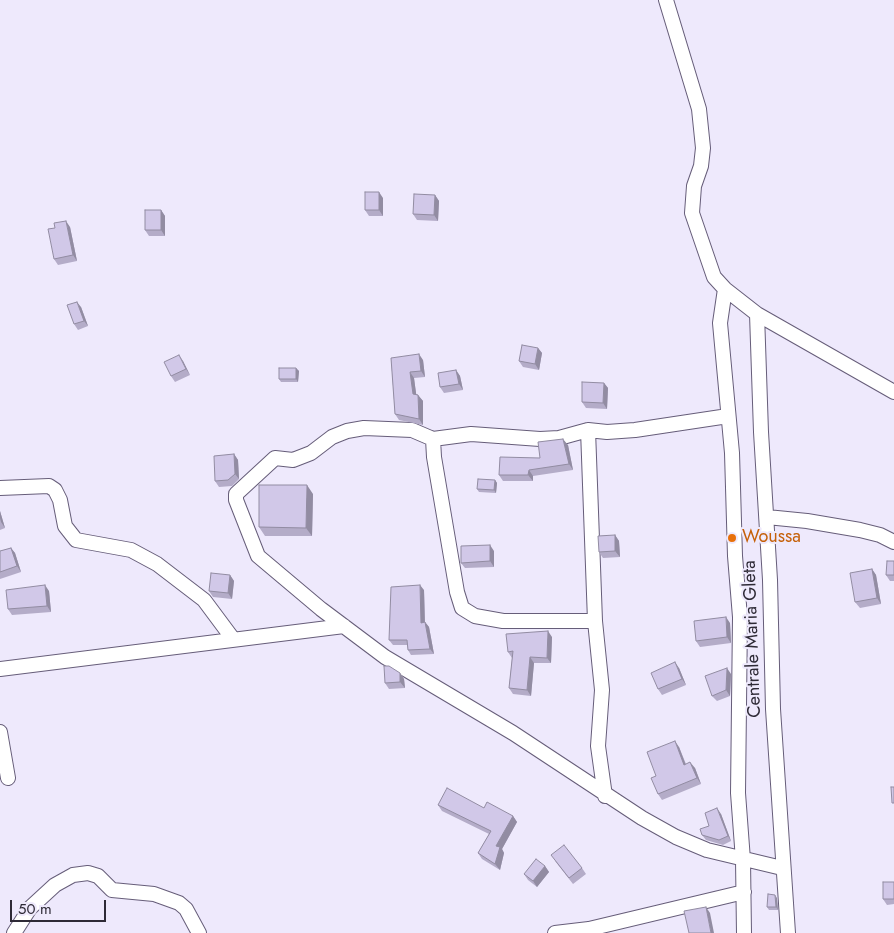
<!DOCTYPE html>
<style>
body{margin:0}
#map{position:relative;width:894px;height:933px;overflow:hidden;background:#eee9fc;font-family:Jost,sans-serif}
canvas{display:block}
.scale{position:absolute;left:10px;top:900px;width:96px;height:22px;box-sizing:border-box;border:2px solid #2e2a36;border-top:0;padding-left:6px;font-size:15px;line-height:18px;white-space:nowrap;color:#2e2a36;-webkit-text-stroke:4px #eee9fc;paint-order:stroke}
</style>
<div id="map">
<canvas width="894" height="933"></canvas>
<div class="scale">50 m</div>
</div>
<script>
const c = document.querySelector('canvas').getContext('2d');
c.lineJoin = 'round';
const shape = rows => new Path2D(rows.map(r => 'M' + r).join(''));
function trace(path, color, width, dash) { c.strokeStyle = color; c.lineWidth = width; c.lineCap = dash ? 'butt' : 'round'; c.setLineDash(dash || []); c.stroke(path); }
function fill(path, color) { c.fillStyle = color; c.fill(path, 'evenodd'); }
function label(font, color, halo, rows, align = 'center') {
  c.font = font + ' Jost,sans-serif'; c.lineWidth = 4; c.setLineDash([]); c.textBaseline = 'middle'; c.strokeStyle = halo; c.fillStyle = color; for (const [text, x, y, turn = 0] of rows) {
    c.save(); c.translate(x, y); c.rotate((+turn || 0) * Math.PI / 180); c.textAlign = isNaN(turn) ? turn : align; if (halo) c.strokeText(text, 0, 0); c.fillText(text, 0, 0); c.restore();
  }
}
const street = shape([
 [666,0,699,109,703,148,701,166,694,186,692,213,714,277,725,289,757,314,894,392],
 [725,289,720,323,732,453,735,556,740,617,738,793,743,860,744,933],
 [757,314,761,432,770,580,773,709,788,933],
 [588,430,595,621,602,690,598,746,605,796],
 [433,439,412,430,364,428,347,431,332,437,311,453,293,460,275,458,236,494,236,500,258,556,321,609,385,657,513,733,642,818,676,837,707,850,782,868],
 [0,488,49,486,55,490,60,500,65,526,76,540,131,550,157,564,204,600,233,639],
 [767,517,807,521,860,530,880,535,894,542],
 [595,621,503,621,475,616,462,608,457,592,434,457,433,439,471,434,540,439,559,438,588,430,607,432,635,430,728,416],
 [0,669,344,626],
 [0,732,8,778],
 [14,933,30,908,55,885,73,875,88,873,98,876,112,890,154,894,179,903,186,909,199,933],
 [555,933,589,929,744,892]
]);
trace(street, '#665d79', 16);
trace(street, '#fff', 14);
fill(shape([
 [435,195,439,201,438,221,417,220,413,214],
 [383,198,383,216,369,216,365,210],
 [161,210,165,216,165,236,149,236,145,230],
 [70,227,77,261,58,265,54,259],
 [81,307,88,326,78,330,74,324],
 [538,348,542,353,539,370,523,367,519,361],
 [391,358,423,360,425,377,414,378,416,394,418,395,423,401,423,425,399,420,395,414],
 [183,361,190,375,175,382,171,376],
 [296,368,299,371,298,382,281,382,279,379],
 [456,370,460,376,463,390,444,393,440,387],
 [604,383,608,388,607,409,586,408,582,402],
 [568,445,573,470,533,476,533,481,503,481,499,475,540,458],
 [234,454,238,460,239,479,232,486,219,487,215,481],
 [495,480,497,483,496,493,479,492,477,489],
 [313,494,312,536,265,536,259,527],
 [0,511,5,528,0,530],
 [615,535,619,541,620,557,603,558,599,552],
 [11,548,15,553,21,572,0,579,0,551],
 [494,551,494,567,465,568,461,563],
 [894,561,894,581,890,581,886,575],
 [872,569,876,575,881,604,860,608,855,602],
 [230,575,234,581,232,599,213,597,209,591],
 [424,590,425,622,429,627,434,654,411,655,408,650,407,645,393,645,389,640],
 [49,591,51,612,12,615,8,609],
 [730,623,731,643,700,647,696,641],
 [552,637,551,663,534,663,531,696,513,694,509,688,512,658,508,652],
 [679,668,686,685,662,695,658,689],
 [400,673,404,679,405,688,389,689,385,683],
 [731,674,730,696,717,701,712,696],
 [679,747,686,764,695,768,701,784,662,800,658,794,656,776],
 [438,805,484,808,513,816,517,822,502,849,504,853,500,870,482,859,478,853,489,834,442,811],
 [721,814,731,841,723,845,706,840,702,835],
 [555,861,582,868,586,874,573,884],
 [545,866,549,872,537,887,528,880,524,874],
 [894,882,894,904,887,905,883,899],
 [777,898,778,910,769,910,767,907]
]), '#b4acc8');
fill(shape([
 [379,192,383,198,383,216,379,210],
 [435,195,439,201,438,221,434,215],
 [161,210,165,216,165,236,161,230],
 [66,221,70,227,77,261,73,255],
 [77,302,81,307,88,326,84,321],
 [538,348,542,353,539,370,535,364],
 [419,354,423,360,425,377,421,371],
 [179,355,183,361,190,375,186,369],
 [296,368,299,371,298,382,296,379],
 [456,370,460,376,463,390,459,384],
 [410,372,414,378,417,400,413,394],
 [604,383,608,388,607,409,603,403],
 [418,395,423,401,423,425,419,419],
 [563,439,568,445,573,470,569,464],
 [234,454,238,460,239,479,235,474],
 [529,470,533,476,533,481,528,475],
 [495,480,497,483,496,493,494,490],
 [307,485,313,494,312,536,306,528],
 [0,511,5,528,1,522,0,518],
 [615,535,619,541,620,557,615,551],
 [490,545,494,551,494,567,490,561],
 [11,548,15,553,21,572,17,566],
 [872,569,876,575,881,604,877,598],
 [230,575,234,581,232,599,228,593],
 [45,585,49,591,51,612,47,606],
 [420,585,424,590,425,628,421,623],
 [726,617,730,623,731,643,727,637],
 [425,622,429,627,434,654,430,649],
 [548,631,552,637,551,663,547,658],
 [530,657,534,663,531,696,527,690],
 [675,662,679,668,686,685,682,679],
 [727,668,731,674,730,696,726,690],
 [400,673,404,679,405,688,400,682],
 [675,741,679,747,688,771,684,765],
 [690,762,695,768,701,784,697,778],
 [717,808,721,814,731,841,728,836],
 [513,816,517,822,502,849,504,853,500,870,495,864,496,846],
 [545,866,549,872,537,887,533,881],
 [775,895,777,898,778,910,776,907],
 [706,907,710,913,714,933,711,933]
]), '#928ca2');
const building = shape([
 [365,192,379,192,379,210,365,210,365,192],
 [414,194,435,195,434,215,413,214,414,194],
 [145,210,161,210,161,230,145,230,145,210],
 [66,221,73,255,54,259,48,229,55,228,54,223,66,221],
 [77,302,84,321,74,324,67,305,77,302],
 [522,345,538,348,535,364,519,361,522,345],
 [419,354,421,371,410,372,413,394,418,395,419,419,395,414,391,358,419,354],
 [179,355,186,369,171,376,164,362,179,355],
 [279,368,296,368,296,379,279,379,279,368],
 [456,370,459,384,440,387,438,373,456,370],
 [582,382,604,383,603,403,582,402,582,382],
 [563,439,569,464,529,470,528,475,499,475,500,457,540,458,538,442,563,439],
 [234,454,235,474,228,480,215,481,214,456,234,454],
 [478,479,495,480,494,490,477,489,478,479],
 [259,485,307,485,306,528,259,527,259,485],
 [615,535,615,551,599,552,598,536,615,535],
 [490,545,490,561,461,563,461,546,490,545],
 [11,548,17,566,0,572,0,551,11,548],
 [887,561,894,561,894,575,886,575,887,561],
 [872,569,877,598,855,602,850,573,872,569],
 [211,573,230,575,228,593,209,591,211,573],
 [45,585,47,606,8,609,6,590,45,585],
 [420,585,421,623,425,622,430,649,408,650,407,640,389,640,391,587,420,585],
 [726,617,727,637,696,641,694,621,726,617],
 [548,631,547,658,530,657,527,690,509,688,513,651,508,652,506,634,548,631],
 [675,662,682,679,658,689,651,673,675,662],
 [384,666,389,666,400,673,400,682,385,683,384,666],
 [727,668,726,690,712,696,705,676,727,668],
 [675,741,684,765,690,762,697,778,658,794,651,778,656,776,647,752,675,741],
 [891,787,894,787,894,803,892,803,891,787],
 [447,788,484,808,487,802,513,816,496,846,500,847,495,864,478,853,491,831,438,805,447,788],
 [717,808,728,836,719,840,702,835,700,829,709,826,705,813,717,808],
 [564,845,582,868,569,878,551,855,564,845],
 [536,859,545,866,533,881,524,874,536,859],
 [883,882,894,882,894,899,883,899,883,882],
 [768,894,775,895,776,907,767,907,768,894],
 [706,907,711,933,689,933,684,911,706,907]
]);
fill(building, '#d1c8e8');
trace(building, '#928ca2', 1);
for (const [x, y, r, color] of [
 [732,538,5,"#e8710a"]
]) { const dot = new Path2D(); dot.arc(x, y, r, 0, 2 * Math.PI); c.fillStyle = color; c.fill(dot); trace(dot, '#eee9fc', 2); }
label('18px', '#c56008', '#eee9fc', [
 ["Woussa",742,538]
], 'left');
label('18px', '#2e2a36', '#eee9fc', [
 ["Centrale Maria Gleta",753,639,-92]
]);
</script>
